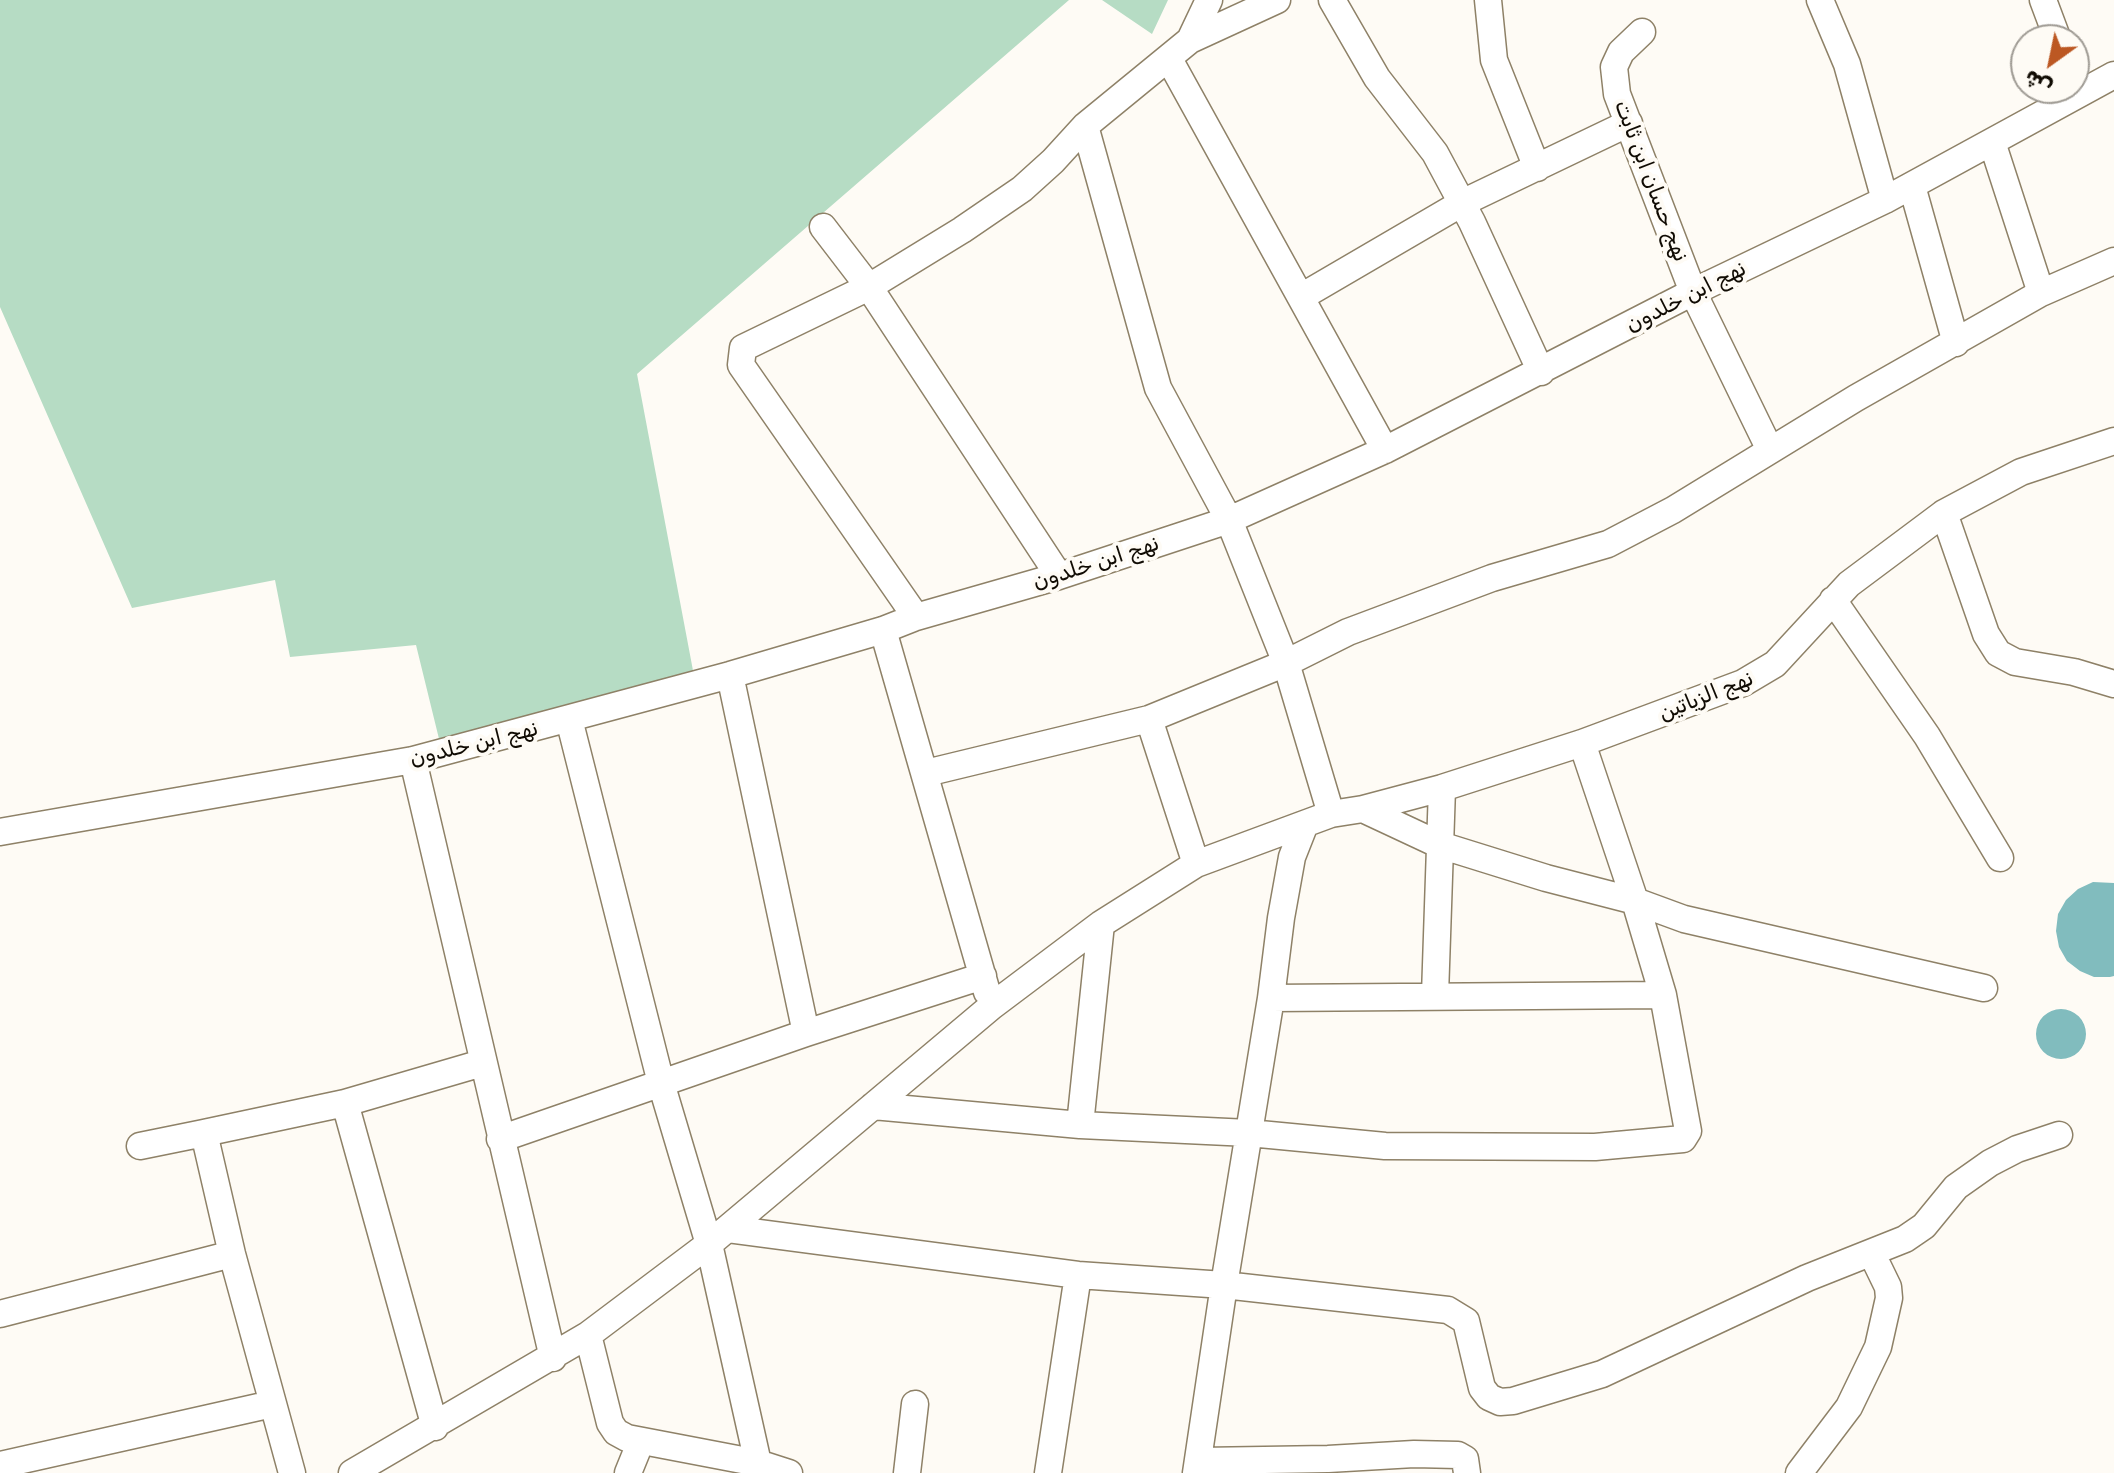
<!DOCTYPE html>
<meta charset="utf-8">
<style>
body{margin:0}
#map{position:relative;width:2114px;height:1473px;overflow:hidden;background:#fefbf5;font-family:Rubik,Vazirmatn,sans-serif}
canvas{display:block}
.north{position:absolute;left:2010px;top:24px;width:80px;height:80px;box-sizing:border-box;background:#fefbf5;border:2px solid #9f9b94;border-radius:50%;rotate:213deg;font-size:22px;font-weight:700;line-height:32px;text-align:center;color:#100b03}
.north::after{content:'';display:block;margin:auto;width:28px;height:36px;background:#bc5823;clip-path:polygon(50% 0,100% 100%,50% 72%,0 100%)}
</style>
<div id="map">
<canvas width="2114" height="1473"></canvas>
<div class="north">ش</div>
</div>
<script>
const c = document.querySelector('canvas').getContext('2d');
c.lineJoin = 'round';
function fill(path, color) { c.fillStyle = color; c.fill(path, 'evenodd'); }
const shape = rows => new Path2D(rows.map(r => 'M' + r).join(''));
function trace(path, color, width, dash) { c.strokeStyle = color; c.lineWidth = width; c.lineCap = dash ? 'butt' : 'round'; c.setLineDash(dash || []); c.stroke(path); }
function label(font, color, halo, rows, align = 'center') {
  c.font = font + ' Rubik,Vazirmatn,sans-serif'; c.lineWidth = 8; c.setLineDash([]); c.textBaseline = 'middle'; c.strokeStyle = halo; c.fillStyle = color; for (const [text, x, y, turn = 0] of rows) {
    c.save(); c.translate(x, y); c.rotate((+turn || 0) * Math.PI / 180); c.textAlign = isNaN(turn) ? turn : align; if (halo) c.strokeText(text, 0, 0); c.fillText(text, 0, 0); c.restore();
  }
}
fill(shape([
 [0,0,1069,0,637,374,698,697,441,747,416,645,290,657,275,580,132,608,0,307],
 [1102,0,1168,0,1152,34]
]), '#b6dcc4');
fill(shape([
 [2093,882,2114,883,2114,976,2110,977,2094,977,2080,971,2067,961,2059,947,2056,931,2058,914,2066,900,2078,889],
 '2036 1034a25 25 0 1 1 50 0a25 25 0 1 1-50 0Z'
]), '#81bcbe');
const minor = shape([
 [1332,0,1377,78,1435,153,1472,222,1541,372],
 [1488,0,1494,60,1537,168],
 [1820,0,1847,64,1885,200],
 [2043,0,2058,40],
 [1642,32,1621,52,1614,67,1617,94,1693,292,1770,450],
 [1190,40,1277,0],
 [1169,59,1385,450],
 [1085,126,1158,388,1229,520,1286,663,1331,814],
 [1992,142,2041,293],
 [1912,186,1956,343],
 [823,227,869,287,1059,576],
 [1301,297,1462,203,1629,123],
 [1944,513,1986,634,1998,653,2015,662,2074,672,2114,684],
 [1833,600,1927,736,2000,858],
 [916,617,741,365,743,348,869,287,962,230,1022,189,1053,161,1085,126,1190,40,1209,0],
 [883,630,987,992],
 [730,675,806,1033],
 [569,719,661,1083,709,1244,758,1463,757,1473],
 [1149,719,1196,864],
 [413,760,553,1358],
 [926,773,1149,719,1286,663,1348,632,1492,578,1608,544,1673,510,1856,398,2041,293,2114,261],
 [1363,809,1440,845,1546,878,1635,901,1684,919,1984,988],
 [0,832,413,760,730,675,883,630,916,617,1059,576,1229,520,1385,450,1693,292,1885,200,2114,75],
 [1435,995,1442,788],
 [1271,998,1663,995],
 [345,1103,435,1427],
 [873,1106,1080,1125,1249,1133,1385,1146,1595,1147,1683,1139,1688,1131,1663,995,1635,901,1582,743],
 [1080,1125,1101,924],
 [500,1139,806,1033,983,976],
 [140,1146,204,1133],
 [728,1229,1078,1275,1224,1285,1448,1310,1466,1321,1482,1388,1489,1397,1500,1402,1513,1401,1602,1374,1807,1278,1905,1239,1924,1226,1956,1187,1990,1163,2017,1149,2059,1135],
 [0,1314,232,1254],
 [588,1335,610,1423,616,1432,627,1438,758,1463,789,1473],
 [1200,1461,1328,1459,1414,1454,1458,1455,1465,1459,1467,1473],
 [0,1465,272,1404],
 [292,1473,232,1254,204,1133,345,1103,482,1063],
 [352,1473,588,1335,709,1244,992,1006,1101,924,1196,864,1331,814,1363,809,1442,788,1582,743,1743,683,1775,664,1849,584,1944,513,2021,472,2114,441],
 [628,1473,641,1441],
 [907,1473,915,1404],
 [1048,1473,1078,1275],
 [1196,1473,1224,1285,1271,998,1281,918,1292,857,1305,824],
 [1799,1473,1849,1407,1878,1347,1889,1298,1888,1287,1872,1254]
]);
trace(minor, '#8e8167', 29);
trace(minor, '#fff', 26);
label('22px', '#100b03', '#fefbf5', [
 ["نهج حسان ابن ثابت",1651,181,69],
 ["نهج ابن خلدون",1686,297,-27],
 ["نهج ابن خلدون",1096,563,-18],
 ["نهج الزياتين",1706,696,-22],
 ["نهج ابن خلدون",474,744,-14]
]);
</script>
